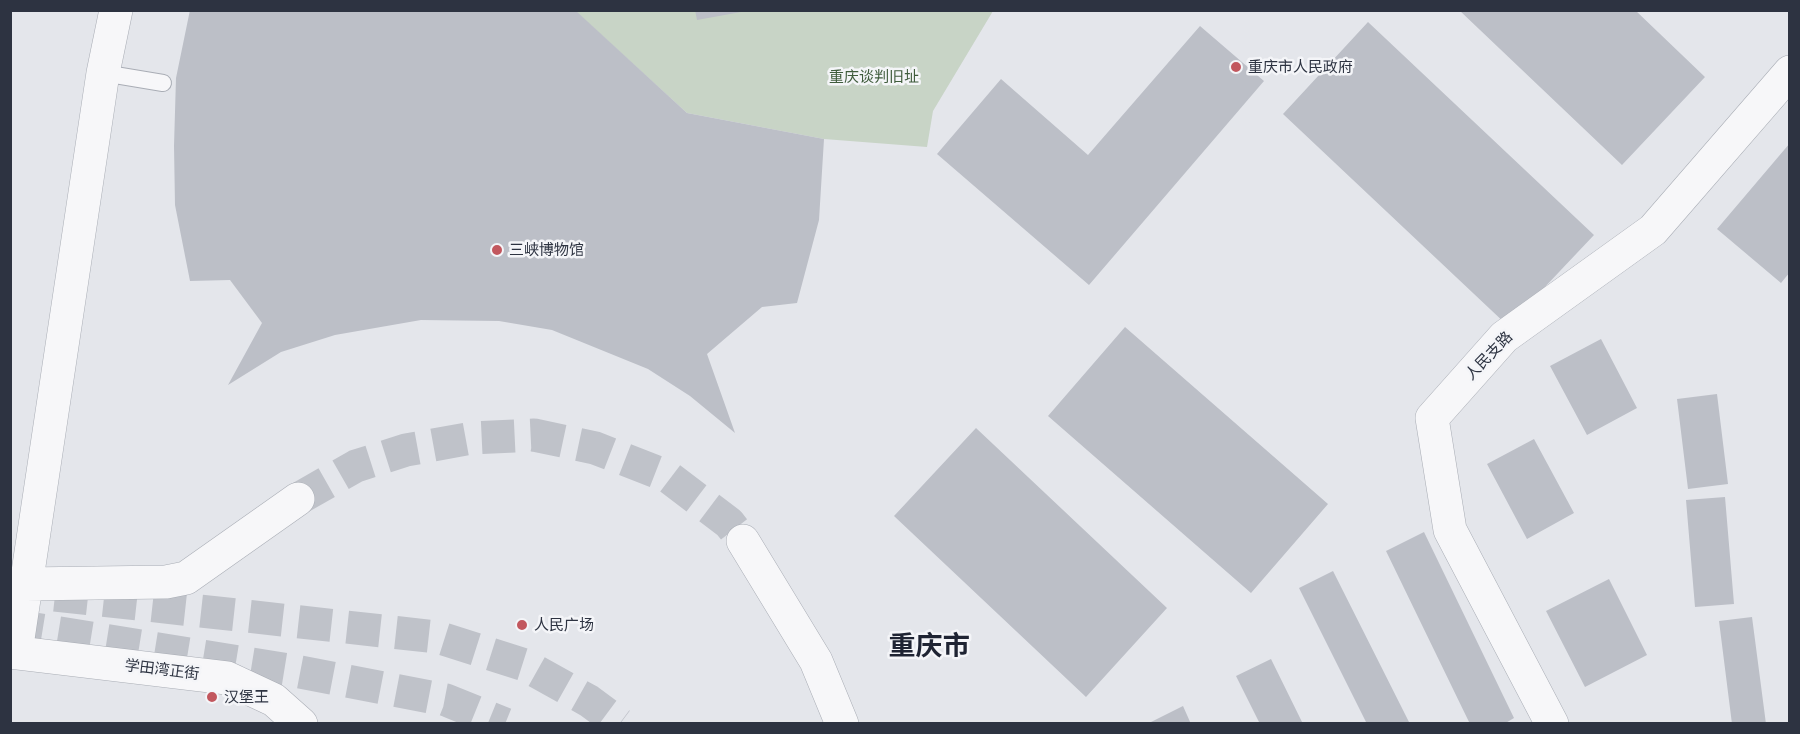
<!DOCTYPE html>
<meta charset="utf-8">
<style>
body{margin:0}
#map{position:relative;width:1800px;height:734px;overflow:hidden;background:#e4e6eb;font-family:Mulish,sans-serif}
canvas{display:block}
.frame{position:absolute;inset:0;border:12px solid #2d3341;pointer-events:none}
</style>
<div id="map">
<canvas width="1800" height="734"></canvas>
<div class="frame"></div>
</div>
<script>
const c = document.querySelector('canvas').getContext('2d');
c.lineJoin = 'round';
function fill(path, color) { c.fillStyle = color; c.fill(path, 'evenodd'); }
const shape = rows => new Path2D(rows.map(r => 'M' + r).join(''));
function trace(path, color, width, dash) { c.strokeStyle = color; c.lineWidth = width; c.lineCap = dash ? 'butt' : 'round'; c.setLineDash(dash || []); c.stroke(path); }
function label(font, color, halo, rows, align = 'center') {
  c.font = font + ' Mulish,"Noto Sans SC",sans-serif'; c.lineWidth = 5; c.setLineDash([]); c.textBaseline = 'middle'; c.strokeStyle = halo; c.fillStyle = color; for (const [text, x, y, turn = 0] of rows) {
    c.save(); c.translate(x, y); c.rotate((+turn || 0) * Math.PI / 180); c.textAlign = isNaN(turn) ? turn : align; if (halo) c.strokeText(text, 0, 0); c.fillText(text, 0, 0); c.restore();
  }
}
fill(shape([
 [575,11,993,11,933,111,927,147,824,139,687,113]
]), '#c8d4c6');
fill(shape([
 [190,10,575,10,687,113,824,139,819,220,797,303,762,307,707,354,735,433,690,396,648,369,552,330,499,321,421,320,335,335,281,352,228,385,262,323,230,280,190,281,175,205,174,146,176,78],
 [695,10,740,10,741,12,697,20],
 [1459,10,1635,10,1705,77,1622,165],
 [1368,22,1594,235,1508,326,1283,114],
 [1200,26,1264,81,1089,285,937,154,1001,79,1088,155],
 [1790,143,1790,272,1781,283,1717,229],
 [1125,327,1328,504,1251,593,1048,416],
 [1601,339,1637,408,1587,435,1550,366],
 [1717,394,1728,484,1688,489,1677,399],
 [976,428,1167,608,1086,697,894,516],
 [1534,439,1574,513,1527,539,1487,464],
 [1725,497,1734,604,1695,607,1686,500],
 [1424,532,1514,718,1504,724,1470,724,1386,551],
 [1333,571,1410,724,1367,724,1299,588],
 [1609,579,1647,655,1585,687,1546,611],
 [1752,617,1766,724,1732,724,1719,621],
 [1271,659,1303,724,1260,724,1236,676],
 [1183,706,1191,724,1147,724]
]), '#bcbfc7');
trace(shape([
 [298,499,356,466,406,450,472,438,534,435,595,448,667,476,729,523,743,541]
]), '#bfc2c9', 33, [33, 16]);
trace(shape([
 [55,595,437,637,525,665,589,701,620,724],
 [10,625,295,671,446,700,505,724]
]), '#bfc2c9', 33, [33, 16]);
const service = shape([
 [103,73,163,83]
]);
const minor = shape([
 [743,541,816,661,842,724],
 [26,584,166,582,186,578,298,499],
 [16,652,103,73,116,10],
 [1552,724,1450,530,1432,418,1504,337,1653,230,1790,72]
]);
const tertiary = shape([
 [10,652,227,678,274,700,301,724]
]);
trace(service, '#a9adb5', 18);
trace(minor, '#a9adb5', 34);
trace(tertiary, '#a9adb5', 34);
trace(service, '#f7f7f9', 16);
trace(minor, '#f7f7f9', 33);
trace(tertiary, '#f7f7f9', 33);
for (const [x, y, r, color] of [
 [1236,67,6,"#c2575e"],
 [497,250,6,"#c2575e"],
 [522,625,6,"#c2575e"],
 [212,697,6,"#c2575e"]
]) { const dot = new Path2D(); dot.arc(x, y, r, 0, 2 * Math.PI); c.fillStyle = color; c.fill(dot); trace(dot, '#f4f5f8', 2); }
label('15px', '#2d3341', '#f4f5f8', [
 ["重庆市人民政府",1248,67],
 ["三峡博物馆",509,250],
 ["人民广场",534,625],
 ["汉堡王",224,697]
], 'left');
label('15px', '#3f5c3c', '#f4f5f8', [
 ["重庆谈判旧址",874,77]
]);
label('15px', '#2d3341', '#f4f5f8', [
 ["人民支路",1489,356,-46],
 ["学田湾正街",162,670,7]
]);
label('bold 27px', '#1f2433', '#f4f5f8', [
 ["重庆市",929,647]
]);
</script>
